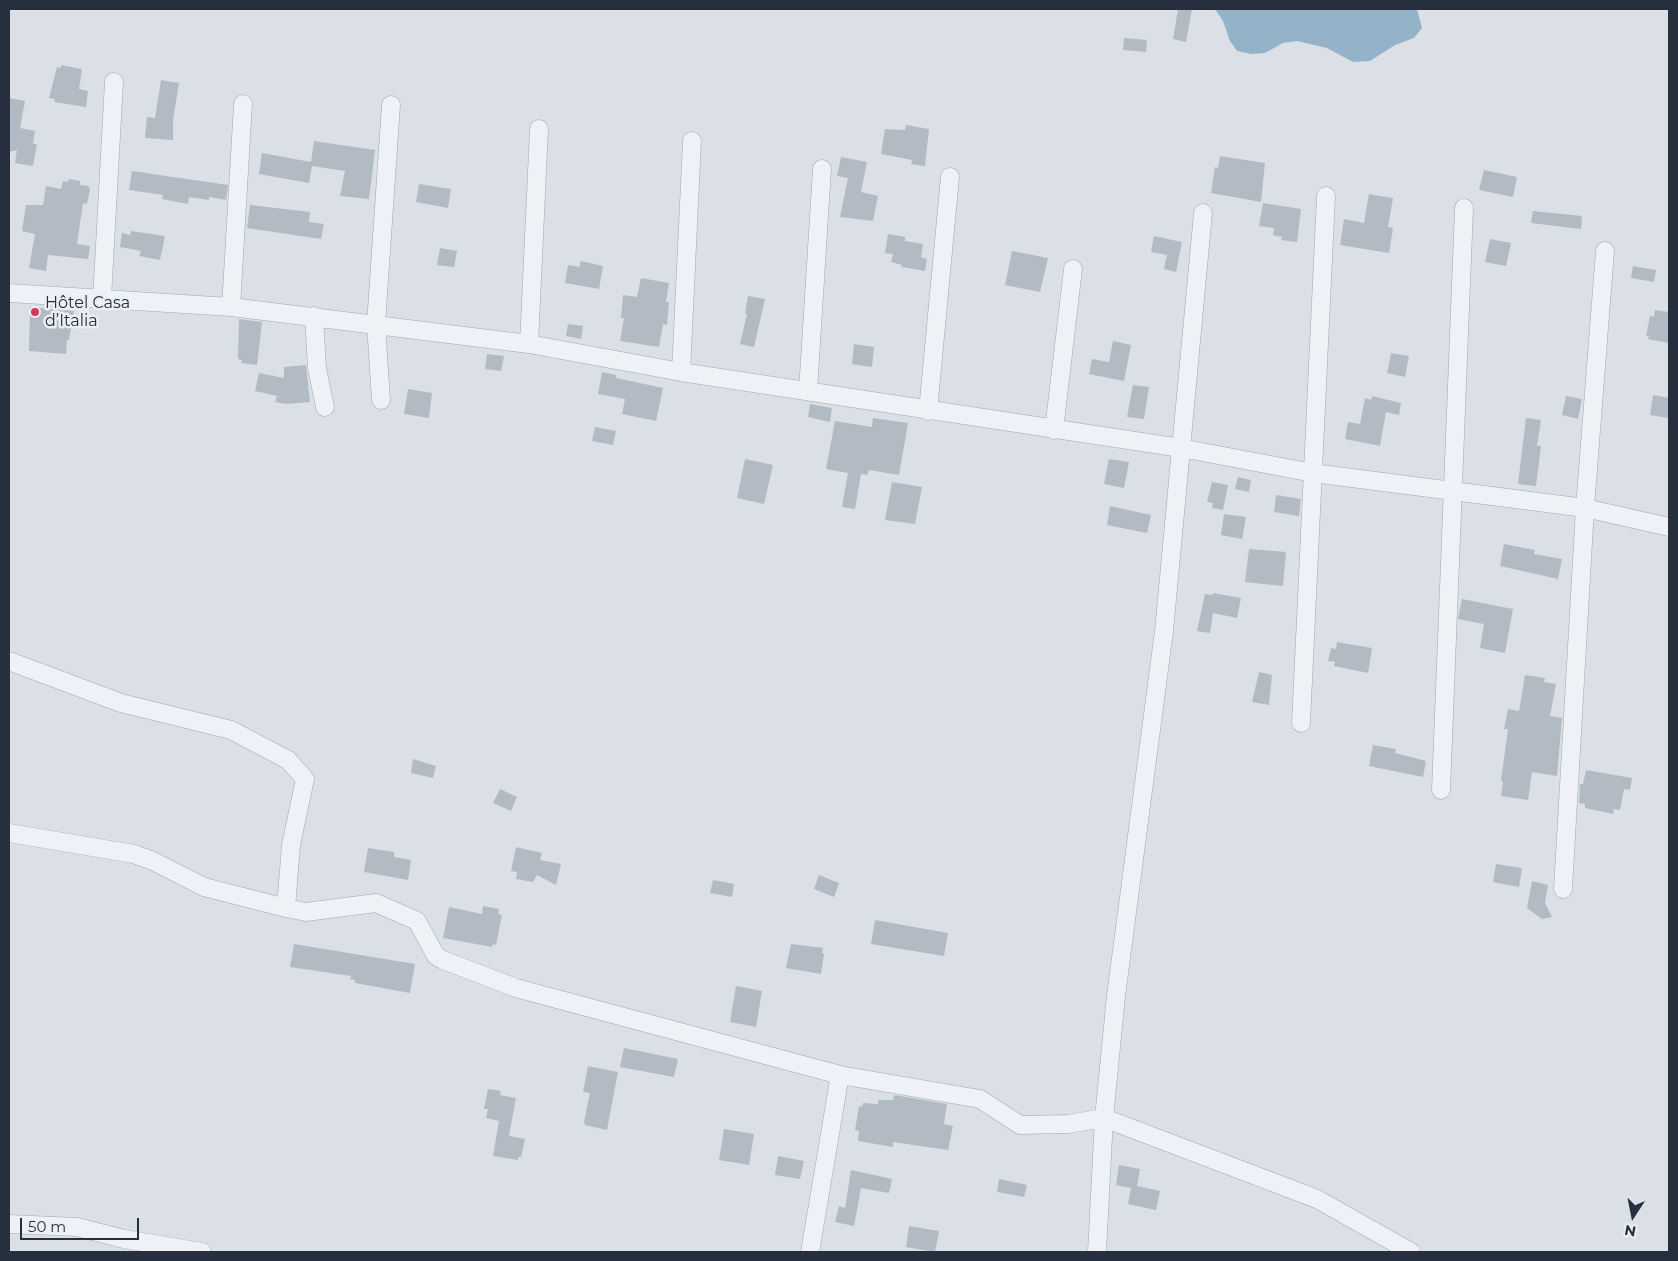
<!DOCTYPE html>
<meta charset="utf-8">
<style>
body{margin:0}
#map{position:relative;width:1678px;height:1261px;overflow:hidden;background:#dbe0e6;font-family:Montserrat,sans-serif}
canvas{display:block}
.frame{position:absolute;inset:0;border:10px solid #252f3d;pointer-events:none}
.north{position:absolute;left:1608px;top:1191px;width:50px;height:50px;-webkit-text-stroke:4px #eaeff4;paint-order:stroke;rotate:191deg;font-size:14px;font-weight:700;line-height:20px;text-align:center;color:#252f3d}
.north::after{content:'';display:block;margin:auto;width:18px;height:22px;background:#252f3d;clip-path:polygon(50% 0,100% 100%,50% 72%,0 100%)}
.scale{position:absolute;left:20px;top:1218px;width:119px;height:22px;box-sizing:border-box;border:2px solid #252f3d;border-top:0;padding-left:6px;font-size:15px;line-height:18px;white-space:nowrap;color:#252f3d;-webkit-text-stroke:4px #eaeff4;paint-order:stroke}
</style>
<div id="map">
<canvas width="1678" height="1261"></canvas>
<div class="frame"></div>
<div class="north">N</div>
<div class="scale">50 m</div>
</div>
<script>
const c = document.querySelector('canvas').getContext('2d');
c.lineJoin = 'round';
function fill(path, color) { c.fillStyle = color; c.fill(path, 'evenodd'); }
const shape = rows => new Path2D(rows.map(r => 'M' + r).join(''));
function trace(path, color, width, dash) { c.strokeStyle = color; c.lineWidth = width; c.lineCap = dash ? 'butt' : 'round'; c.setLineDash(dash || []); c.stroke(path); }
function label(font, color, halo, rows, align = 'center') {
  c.font = font + ' Montserrat,sans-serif'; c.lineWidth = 5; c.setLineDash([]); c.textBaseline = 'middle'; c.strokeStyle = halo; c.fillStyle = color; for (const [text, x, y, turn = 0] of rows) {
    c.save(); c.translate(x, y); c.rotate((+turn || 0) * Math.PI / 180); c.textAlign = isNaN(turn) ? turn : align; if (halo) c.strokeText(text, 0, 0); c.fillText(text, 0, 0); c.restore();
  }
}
fill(shape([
 [1215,9,1417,9,1422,28,1414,38,1395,45,1370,61,1353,62,1327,48,1297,41,1283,43,1265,53,1251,54,1237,51,1230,41,1223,21]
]), '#94b2c8');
fill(shape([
 [1178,9,1192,9,1186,42,1173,39],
 [1124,38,1147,40,1146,52,1123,50],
 [61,65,82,69,79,89,88,91,86,107,54,102,55,99,49,98,57,67,61,68],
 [161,80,179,83,173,120,173,140,145,138,147,117,155,118],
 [9,98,25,101,20,128,35,131,33,144,37,144,33,166,15,163,17,149,15,151,9,151],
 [906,125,929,129,925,166,911,164,912,160,881,154,885,129,905,130],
 [314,141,375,150,369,199,340,196,345,171,312,166,309,183,259,174,262,153,311,162],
 [1220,156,1265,163,1261,202,1211,193,1215,167,1218,168],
 [841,157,867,162,861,192,878,196,873,221,840,217,848,178,837,176],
 [1484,170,1517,177,1513,197,1479,190],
 [132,171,228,185,226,200,209,197,209,200,189,197,188,204,162,199,163,195,129,190],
 [69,179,80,181,80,185,88,186,90,189,87,204,83,203,77,244,90,246,88,259,48,255,46,271,29,268,35,234,22,231,26,205,43,205,46,186,61,189,63,181,68,182],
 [419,184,451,189,448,208,416,202],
 [1369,194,1393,198,1388,227,1393,228,1389,253,1340,245,1344,219,1364,223],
 [1263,203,1301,209,1297,242,1281,240,1282,237,1273,235,1274,228,1259,226],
 [250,205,310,212,309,222,324,224,321,239,247,228],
 [1533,211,1582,216,1581,229,1531,223],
 [131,231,165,236,160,260,139,256,141,251,120,247,122,233,130,235],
 [888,234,905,237,905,241,923,244,921,257,927,259,925,271,901,267,902,265,891,262,893,254,885,253],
 [1154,236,1182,242,1176,272,1164,269,1167,255,1151,252],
 [1490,239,1511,243,1506,266,1485,262],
 [440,248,457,251,454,267,437,265],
 [1012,251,1048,258,1040,292,1005,285],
 [581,261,603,266,599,289,565,283,568,265,579,267],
 [1633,266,1656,270,1654,282,1631,278],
 [641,278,669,283,666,302,669,302,667,325,663,324,659,347,620,341,624,318,621,318,623,295,637,297],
 [748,296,765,299,754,347,740,344,747,314,745,314],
 [30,307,74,311,69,340,67,340,66,354,29,351],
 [1655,310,1669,312,1668,343,1648,339,1649,336,1646,336,1650,316,1654,317],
 [239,319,262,322,257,365,241,363,242,360,238,359],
 [568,324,583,326,581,339,566,336],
 [1113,341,1131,345,1124,381,1089,374,1092,359,1109,362],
 [854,344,874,347,872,367,852,364],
 [1391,353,1409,356,1405,377,1387,373],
 [487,354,504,356,501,371,485,369],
 [306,365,310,402,286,404,275,402,277,396,255,391,259,373,284,378,284,367],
 [602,372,616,375,616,378,663,388,656,421,622,414,625,399,598,394],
 [1133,385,1149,387,1144,419,1127,417],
 [408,389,432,393,429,418,404,414],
 [1653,395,1669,398,1669,418,1650,415],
 [1372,396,1401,403,1399,415,1386,412,1380,446,1345,439,1348,422,1360,424,1365,398,1371,400],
 [1566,396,1582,399,1578,419,1562,415],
 [810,404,832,408,830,422,808,417],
 [873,418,908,423,899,475,869,470,867,475,861,474,855,509,842,507,848,473,826,469,835,421,872,427],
 [1526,418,1541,420,1537,446,1541,446,1536,486,1518,484],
 [595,427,616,431,613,445,592,441],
 [745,459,773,465,764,504,737,498],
 [1109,459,1129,462,1124,488,1104,484],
 [1238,477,1251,480,1249,492,1235,489],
 [892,482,922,487,915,524,885,520],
 [1212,482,1228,485,1223,510,1212,508,1213,503,1207,502],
 [1276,495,1301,499,1299,516,1274,512],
 [1110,506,1151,515,1147,533,1107,525],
 [1224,514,1246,517,1242,539,1221,535],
 [1504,544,1535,550,1534,554,1562,559,1558,579,1500,566],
 [1249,549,1286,552,1283,586,1245,582],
 [1213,593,1241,598,1237,618,1213,613,1210,633,1197,631,1205,594,1213,595],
 [1462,599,1513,609,1505,653,1480,648,1484,624,1458,619],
 [1337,642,1372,648,1368,673,1334,666,1335,662,1328,661,1331,648,1336,649],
 [1259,672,1272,675,1269,705,1252,702],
 [1525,675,1545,678,1544,682,1556,684,1550,716,1562,718,1557,776,1532,772,1528,800,1501,796,1503,782,1501,781,1508,729,1504,729,1508,709,1519,711],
 [1373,745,1396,749,1395,753,1426,761,1423,777,1369,766],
 [413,759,436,766,433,778,411,773],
 [1586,770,1632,778,1630,790,1624,789,1620,810,1614,809,1613,814,1585,808,1585,804,1579,803,1580,784,1583,784],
 [500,789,517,797,511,811,493,803],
 [516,847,542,853,540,860,561,864,556,885,537,875,533,882,516,879,517,872,511,871],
 [368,848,394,852,394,857,411,860,408,880,364,872],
 [1496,864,1522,868,1519,887,1493,882],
 [819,875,839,883,834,897,814,889],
 [713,880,734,884,732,897,710,893],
 [1532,881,1548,885,1545,903,1552,917,1542,919,1527,908],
 [483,906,499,909,498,914,502,915,496,945,493,944,492,947,443,938,449,907,482,914],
 [875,920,948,933,944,956,871,944],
 [294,944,415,964,410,993,355,983,355,980,350,979,351,976,290,967],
 [791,944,823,948,822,953,824,954,821,974,786,968],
 [736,986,762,991,756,1027,730,1022],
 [624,1048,678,1059,674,1077,620,1067],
 [588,1066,618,1072,607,1130,585,1125,584,1122,590,1093,583,1092],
 [488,1089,501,1091,500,1095,516,1098,509,1136,525,1139,521,1157,518,1157,518,1160,493,1156,499,1121,486,1118,488,1109,484,1109],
 [894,1095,947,1104,944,1124,953,1126,948,1150,893,1142,893,1147,858,1141,859,1131,855,1130,859,1106,862,1107,863,1103,878,1104,878,1100,893,1100],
 [724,1129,754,1134,749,1165,719,1160],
 [778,1156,804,1161,800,1179,775,1175],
 [1119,1165,1140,1169,1137,1186,1160,1191,1156,1210,1128,1204,1131,1188,1116,1185],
 [851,1170,892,1179,889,1193,861,1188,854,1226,835,1222,839,1206,845,1208],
 [999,1179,1027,1185,1024,1197,997,1192],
 [909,1226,939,1231,935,1252,906,1247]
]), '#b2bac3');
const street = shape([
 [9,293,231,307,529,344,681,372,1181,448,1313,473,1585,508,1669,527],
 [102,299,114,82],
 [231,307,243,104],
 [314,316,317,368,325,407],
 [529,344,539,129],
 [681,372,692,141],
 [808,391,822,169],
 [381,400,376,324,391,105],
 [928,411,950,177],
 [1054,430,1073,269],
 [9,661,121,703,231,730,288,760,305,779,291,845,286,908,306,912,376,903,417,921,436,956,443,960,516,988,840,1075,980,1099,1020,1125,1068,1124,1104,1118,1317,1199,1411,1252],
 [1301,723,1326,196],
 [1441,790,1464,208],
 [9,833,134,854,153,861,204,887,286,908],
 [1563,889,1585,508,1605,251],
 [9,1224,77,1227,124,1239,202,1252],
 [810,1252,840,1075],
 [1097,1252,1104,1118,1116,996,1164,631,1203,213]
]);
trace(street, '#a1a7b0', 19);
trace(street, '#eef1f5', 18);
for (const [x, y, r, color] of [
 [35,312,5,"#d2395d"]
]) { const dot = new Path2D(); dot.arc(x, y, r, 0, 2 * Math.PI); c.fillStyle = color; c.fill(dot); trace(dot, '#eaeff4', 2); }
label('16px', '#252f3d', '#eaeff4', [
 ["Hôtel Casa",45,303],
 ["d’Italia",45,321]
], 'left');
</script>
